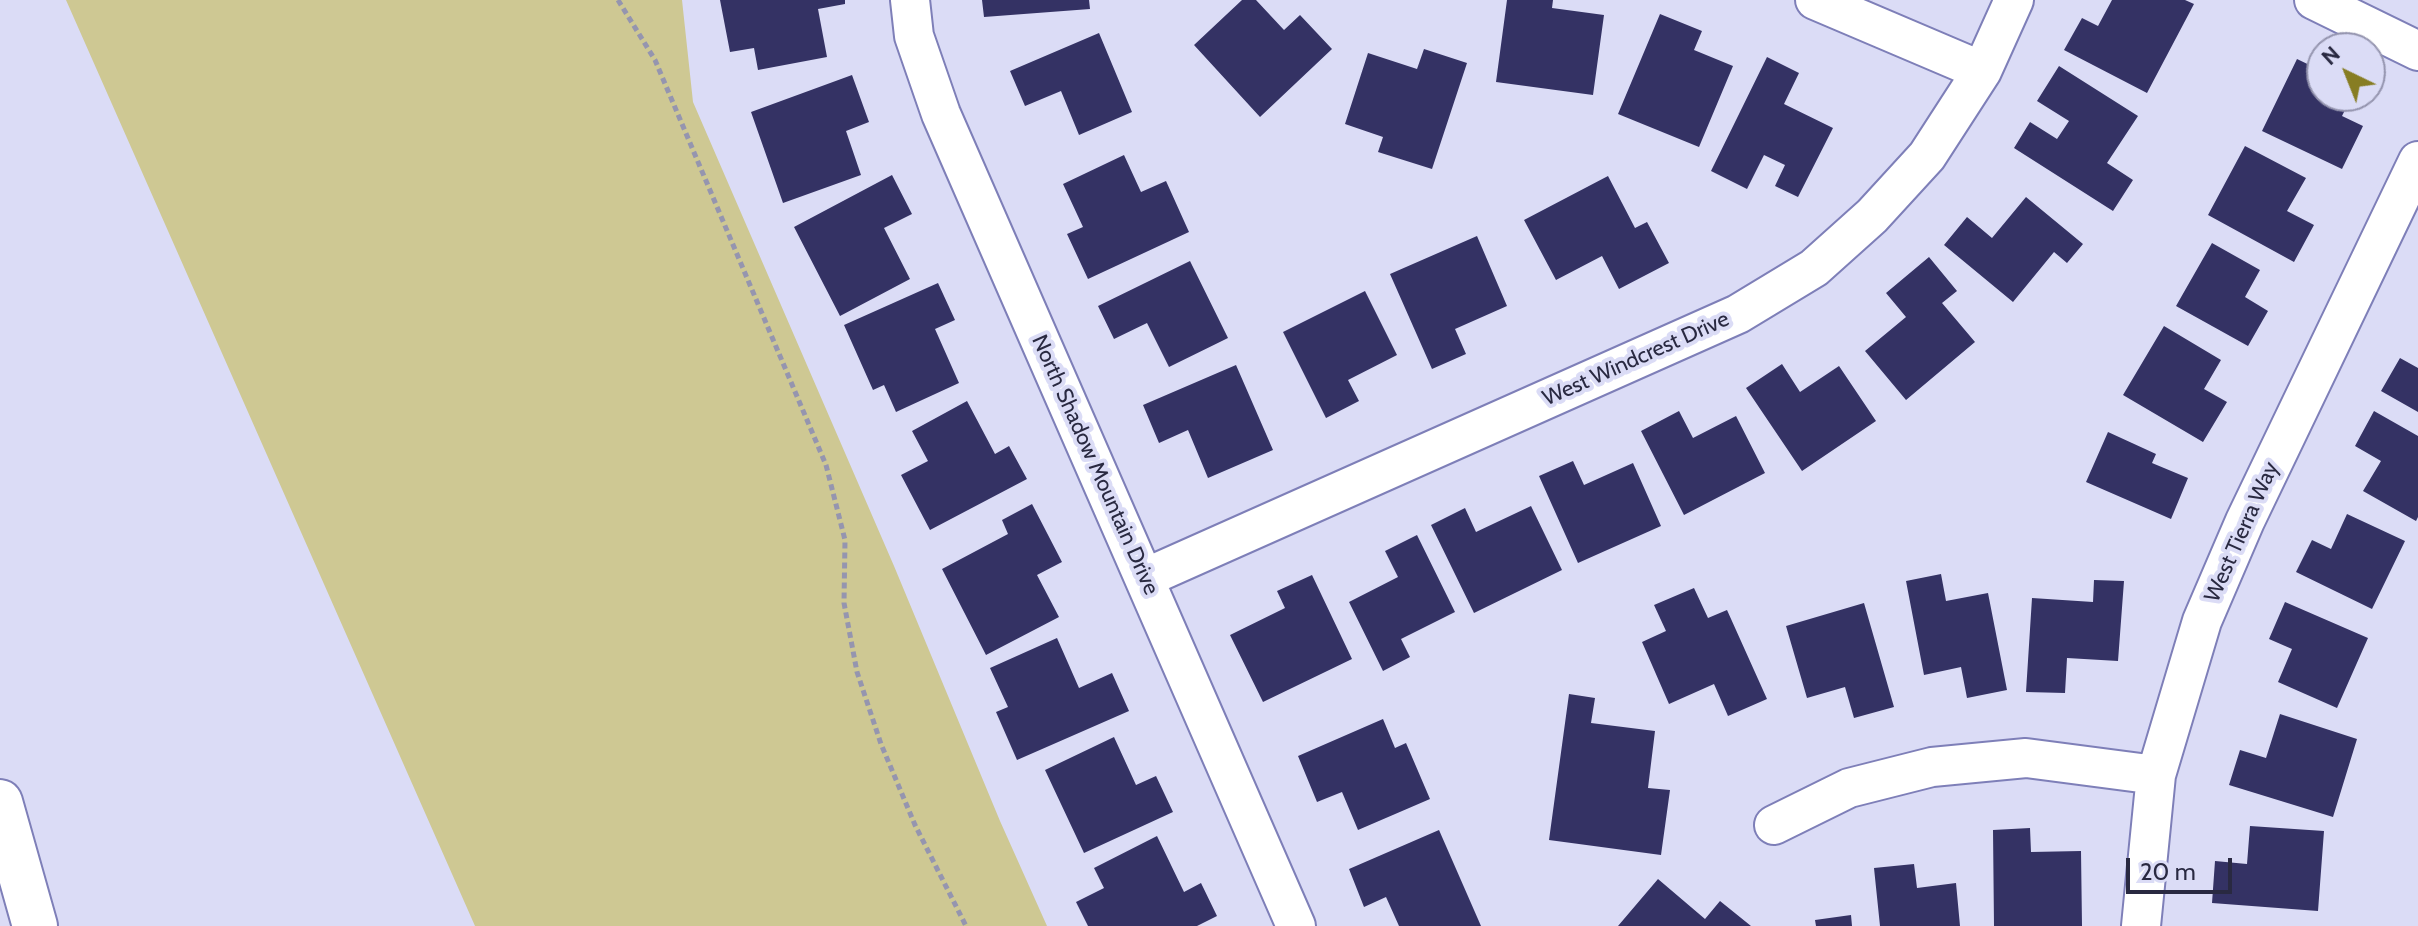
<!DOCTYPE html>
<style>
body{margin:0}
#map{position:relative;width:2418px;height:926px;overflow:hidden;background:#dbdcf6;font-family:Cabin,sans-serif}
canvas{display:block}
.north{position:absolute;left:2306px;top:32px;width:80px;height:80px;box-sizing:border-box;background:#dbdcf6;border:2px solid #9494ae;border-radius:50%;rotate:317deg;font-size:22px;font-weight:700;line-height:32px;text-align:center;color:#292941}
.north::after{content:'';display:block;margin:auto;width:28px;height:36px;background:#877d23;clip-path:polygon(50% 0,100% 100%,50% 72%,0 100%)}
.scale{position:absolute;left:2126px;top:858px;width:106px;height:36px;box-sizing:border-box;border:4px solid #292941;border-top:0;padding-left:10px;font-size:24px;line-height:28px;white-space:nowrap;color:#292941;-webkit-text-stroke:6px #dbdcf6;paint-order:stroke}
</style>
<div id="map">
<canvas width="2418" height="926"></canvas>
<div class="north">N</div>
<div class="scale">20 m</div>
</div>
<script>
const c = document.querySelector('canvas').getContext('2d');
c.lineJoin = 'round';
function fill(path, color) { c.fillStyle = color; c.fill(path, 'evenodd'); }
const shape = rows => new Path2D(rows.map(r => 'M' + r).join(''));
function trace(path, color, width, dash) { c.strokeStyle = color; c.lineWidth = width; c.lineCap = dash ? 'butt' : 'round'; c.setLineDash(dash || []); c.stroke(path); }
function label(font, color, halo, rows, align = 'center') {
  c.font = font + ' Cabin,sans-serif'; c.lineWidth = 8; c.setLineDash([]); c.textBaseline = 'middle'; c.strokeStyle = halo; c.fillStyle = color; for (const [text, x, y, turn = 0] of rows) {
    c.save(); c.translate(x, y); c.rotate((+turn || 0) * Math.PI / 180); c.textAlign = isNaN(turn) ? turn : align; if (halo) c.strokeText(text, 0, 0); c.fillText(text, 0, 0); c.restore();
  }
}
fill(shape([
 [66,0,682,0,693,102,894,566,1000,821,1047,926,475,926]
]), '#cec893');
fill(shape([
 [720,0,845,0,845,4,818,9,827,57,758,70,754,48,730,52],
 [982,0,1089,0,1090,9,984,17],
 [1242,0,1256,0,1284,30,1300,15,1332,49,1260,117,1194,45],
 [1507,0,1553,0,1552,8,1604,15,1593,95,1496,82],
 [2112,0,2185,0,2194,4,2147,93,2064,50,2082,18,2098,26],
 [1660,14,1702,31,1694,50,1733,66,1699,147,1618,114],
 [1099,33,1132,112,1079,135,1061,91,1025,106,1010,71],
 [1424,49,1467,63,1432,169,1378,152,1383,137,1345,124,1368,53,1417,69],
 [1767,57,1799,73,1784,104,1833,128,1798,197,1775,186,1785,165,1764,155,1747,189,1711,171],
 [2297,59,2322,71,2322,96,2352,96,2342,116,2363,126,2342,169,2262,131],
 [2059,66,2138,116,2107,163,2133,180,2113,211,2014,148,2030,122,2057,139,2069,121,2037,101],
 [852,75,869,122,846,131,861,175,783,203,751,112],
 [2245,146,2306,178,2287,211,2314,225,2294,262,2208,215],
 [1124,155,1141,192,1166,181,1189,232,1088,279,1067,234,1083,227,1063,184],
 [892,175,912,214,884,228,910,279,840,316,794,227],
 [1608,176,1635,228,1647,222,1669,263,1619,289,1602,256,1556,280,1524,220],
 [2026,197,2083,244,2067,263,2054,252,2013,302,1944,245,1967,217,1992,238],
 [1477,236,1507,306,1455,329,1466,354,1432,369,1390,274],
 [2212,243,2260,270,2245,297,2268,311,2248,346,2176,306],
 [1929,257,1957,291,1942,303,1975,342,1906,400,1865,351,1906,317,1886,293],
 [1190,261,1228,338,1169,367,1147,323,1114,339,1098,306],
 [938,283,955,320,935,329,959,383,896,412,884,385,873,390,844,325],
 [1365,291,1397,355,1348,380,1359,401,1326,418,1283,332],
 [2164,326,2221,360,2204,389,2227,402,2203,442,2123,395],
 [2400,358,2418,368,2418,412,2381,391],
 [1782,364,1800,392,1839,366,1876,421,1802,471,1746,388],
 [1236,365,1273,450,1208,478,1188,430,1159,443,1143,405],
 [967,401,995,454,1009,446,1027,479,930,530,901,475,928,461,912,431],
 [1679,411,1693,438,1736,416,1765,473,1684,515,1641,431],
 [2374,411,2418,436,2418,517,2416,521,2363,491,2381,461,2355,446],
 [2108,432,2156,454,2152,463,2188,478,2171,519,2086,482],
 [1573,461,1584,485,1633,463,1661,526,1578,563,1539,476],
 [1032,504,1062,562,1037,575,1059,617,986,655,942,569,1008,534,1002,520],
 [1531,506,1562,570,1474,613,1431,525,1465,508,1476,532],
 [2347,514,2405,541,2372,609,2296,572,2312,540,2331,549],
 [1417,535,1455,612,1401,639,1410,657,1383,671,1349,602,1398,577,1385,551],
 [1941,574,1946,601,1988,593,2007,690,1967,698,1961,667,1924,675,1906,581],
 [1312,575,1352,659,1263,702,1230,635,1285,608,1277,591],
 [2094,580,2124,581,2118,661,2067,658,2065,693,2026,692,2032,598,2093,602],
 [1694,588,1708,618,1727,610,1767,699,1728,716,1714,684,1669,704,1642,642,1666,631,1654,605],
 [2285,602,2368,638,2337,708,2278,682,2292,649,2269,639],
 [1864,603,1894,707,1854,718,1845,687,1807,698,1786,626],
 [1057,638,1079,688,1112,673,1129,711,1017,760,996,712,1008,707,990,668],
 [1569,694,1595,698,1591,723,1655,731,1648,788,1670,790,1661,855,1549,840],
 [2280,714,2357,739,2333,817,2229,785,2240,750,2266,758],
 [1383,719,1395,748,1406,743,1430,799,1358,830,1342,792,1317,802,1298,756],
 [1114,737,1136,785,1156,776,1173,812,1084,853,1045,770],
 [2250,826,2324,831,2318,911,2212,903,2215,861,2247,864],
 [2030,828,2031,852,2081,851,2082,926,1994,926,1993,830],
 [1439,830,1481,926,1399,926,1386,897,1364,907,1349,869],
 [1157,836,1184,892,1201,883,1217,916,1197,926,1088,926,1076,902,1104,888,1094,868],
 [1914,864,1917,888,1956,883,1960,926,1880,926,1874,868],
 [1658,879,1705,919,1720,901,1751,926,1618,926],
 [1851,915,1852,926,1816,926,1815,920]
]), '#343264');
const street = shape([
 [910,0,914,36,941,114,1296,926],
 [1815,0,1982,71],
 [2314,0,2418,51],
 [1145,578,1738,314,1814,268,1872,216,1927,156,1982,71,2014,0],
 [1774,825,1849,788,1932,767,2026,758,2156,775],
 [2141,926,2156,775,2202,621,2245,521,2418,161]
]);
const highway = shape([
 [0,802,35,926]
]);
trace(street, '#7e7fb8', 42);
trace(highway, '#7e7fb8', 48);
trace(shape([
 [618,0,655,60,826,465,845,540,844,603,857,672,881,744,915,825,966,926]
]), '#9595af', 5, [6, 4]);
trace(street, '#fff', 38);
trace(highway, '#fff', 44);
label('22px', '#292941', '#dbdcf6', [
 ["West Windcrest Drive",1636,359,-24],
 ["North Shadow Mountain Drive",1095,465,66],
 ["West Tierra Way",2242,532,-66]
]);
</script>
